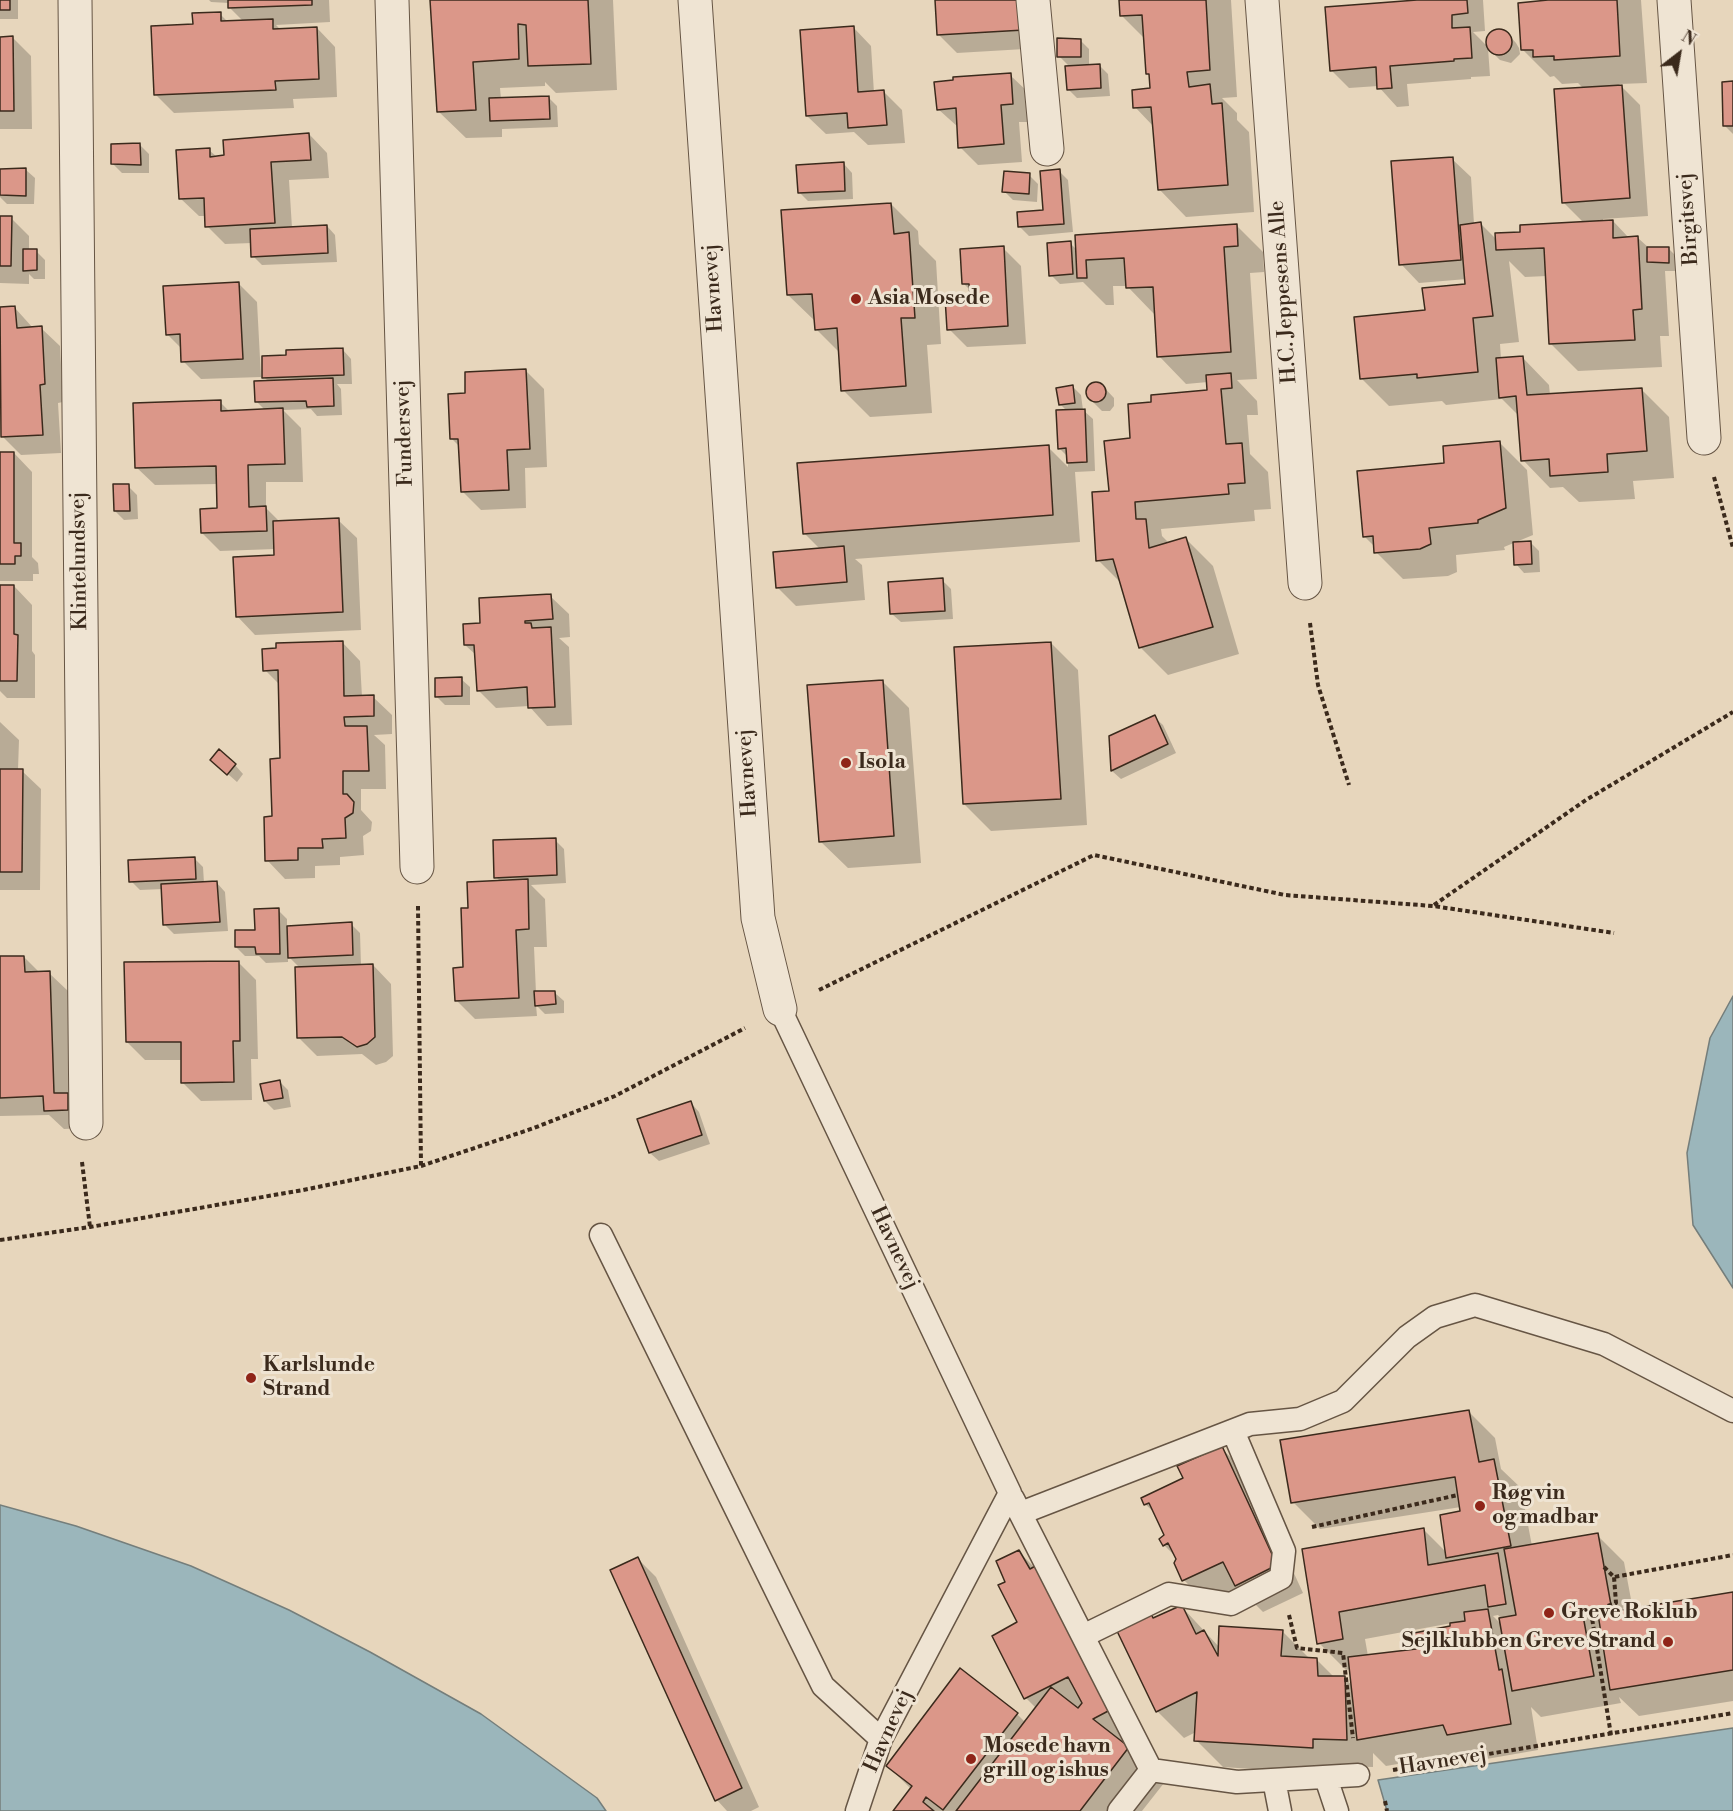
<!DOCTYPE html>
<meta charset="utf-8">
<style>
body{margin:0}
#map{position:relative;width:1733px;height:1811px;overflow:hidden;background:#e7d6bc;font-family:"Libre Bodoni",serif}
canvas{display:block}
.north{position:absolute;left:1649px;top:24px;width:60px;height:60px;-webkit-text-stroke:4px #efe4d3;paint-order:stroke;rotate:31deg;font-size:16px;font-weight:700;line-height:24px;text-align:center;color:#3b2a1c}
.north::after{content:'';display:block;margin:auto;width:21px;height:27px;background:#3b2a1c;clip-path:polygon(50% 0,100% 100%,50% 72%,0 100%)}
</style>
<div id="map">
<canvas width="1733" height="1811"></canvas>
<div class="north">N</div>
</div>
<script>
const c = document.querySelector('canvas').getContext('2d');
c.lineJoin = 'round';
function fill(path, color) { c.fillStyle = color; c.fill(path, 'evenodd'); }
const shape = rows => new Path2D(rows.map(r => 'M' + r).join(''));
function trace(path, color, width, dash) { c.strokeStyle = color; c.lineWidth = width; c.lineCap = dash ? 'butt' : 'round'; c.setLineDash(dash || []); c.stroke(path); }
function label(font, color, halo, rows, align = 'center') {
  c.font = font + ' "Libre Bodoni",serif'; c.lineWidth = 6; c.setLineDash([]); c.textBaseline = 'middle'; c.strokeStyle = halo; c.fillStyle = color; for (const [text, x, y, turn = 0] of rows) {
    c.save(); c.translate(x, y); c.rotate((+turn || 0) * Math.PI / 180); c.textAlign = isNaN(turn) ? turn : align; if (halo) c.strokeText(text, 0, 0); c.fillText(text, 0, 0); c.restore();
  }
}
const water = shape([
 [1733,996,1733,1288,1693,1225,1687,1153,1710,1038,1733,996],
 [0,1505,76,1526,191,1566,289,1610,370,1652,481,1714,597,1798,606,1811,0,1811,0,1505],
 [1733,1728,1733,1811,1387,1811,1378,1780,1733,1728]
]);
fill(water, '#9bb6bb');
trace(water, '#757e7b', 1.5);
fill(shape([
 [0,0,18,0,18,19,0,19],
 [209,0,329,0,330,22,276,25,281,30,317,28,335,47,337,97,293,99,294,108,174,113,155,94,194,25,220,14,229,23,244,22,230,8,229,3,211,2],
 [431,0,613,0,617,90,556,93,545,82,545,86,500,88,501,99,548,97,557,106,558,127,502,129,502,137,466,138,438,111],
 [936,0,1039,0,1042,48,957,53,939,35],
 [1121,0,1231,0,1237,97,1222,98,1237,113,1237,120,1249,132,1254,212,1186,217,1159,189,1154,127,1135,107,1151,90,1151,77,1147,73,1145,39,1122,16],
 [1433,0,1483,0,1485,31,1473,32,1487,46,1488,37,1495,30,1507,33,1516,43,1519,48,1520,54,1511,63,1500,60,1488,48,1490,76,1471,77,1471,79,1407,84,1409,106,1397,107,1378,86,1349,88,1331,70],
 [1549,0,1641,0,1647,83,1619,84,1640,105,1648,216,1603,219,1603,222,1613,221,1629,238,1638,238,1649,248,1669,249,1678,258,1677,271,1665,271,1669,336,1660,336,1662,367,1578,371,1551,344,1547,276,1525,277,1509,261,1519,342,1500,344,1501,359,1522,357,1549,385,1550,395,1642,390,1669,417,1674,478,1633,481,1635,499,1579,502,1563,487,1550,488,1523,460,1519,416,1502,399,1446,405,1442,401,1389,406,1362,379,1426,311,1467,285,1467,279,1419,283,1401,264,1452,159,1471,177,1474,224,1481,224,1497,240,1584,223,1563,202,1584,89,1578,83,1562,84,1554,76,1550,77,1522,49],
 [853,27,871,46,874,93,884,92,902,110,905,143,868,145,854,132,826,134,807,116],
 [0,38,13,38,31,56,32,129,0,129],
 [1080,40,1089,49,1089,66,1099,65,1108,74,1110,96,1077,98,1068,89,1070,67,1059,56],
 [1010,75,1029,93,1030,122,1019,122,1022,162,978,165,960,147,958,127,938,109],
 [1733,83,1733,134,1725,126],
 [309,134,327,153,329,178,289,180,292,228,327,226,335,235,337,262,262,265,253,256,252,243,225,244,207,226,206,216,199,216,180,198,209,150,217,157],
 [140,145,149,154,149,173,122,173,113,164],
 [844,164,852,173,853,199,808,201,799,192],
 [0,170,26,170,35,178,34,204,7,204,0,197],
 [1059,171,1068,180,1073,232,1029,236,1020,227,1044,211],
 [1029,175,1038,184,1037,202,1013,200,1004,191],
 [891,204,918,231,919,244,936,261,941,344,927,345,932,413,870,417,843,390,840,353,816,329,816,322,788,295],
 [0,218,11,218,29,236,29,251,36,251,45,260,45,279,34,279,29,274,29,284,0,283],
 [1236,225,1263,252,1264,272,1250,273,1257,379,1237,380,1257,401,1258,415,1247,415,1250,454,1268,472,1271,509,1254,510,1255,521,1161,529,1162,536,1169,543,1186,539,1213,566,1239,654,1168,675,1141,648,1122,584,1098,560,1110,493,1132,439,1153,404,1209,391,1208,382,1186,384,1159,356,1155,315,1127,286,1113,286,1114,305,1106,305,1083,282,1060,284,1051,275,1070,243,1077,250],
 [1003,248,1021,266,1026,344,967,347,949,329,972,298,971,291,963,283],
 [239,284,257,302,261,377,201,379,183,361,182,349,167,334],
 [15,308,33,328,41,328,60,346,63,402,58,403,61,453,21,455,3,437,0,406,0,309],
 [343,350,351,359,352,384,337,384,341,389,342,415,317,416,311,409,283,410,301,428,303,482,266,482,266,508,280,522,338,520,357,538,361,630,255,635,237,616,276,557,275,549,220,551,202,533,218,509,218,484,155,485,136,467,220,402,230,412,265,410,257,402,269,382,264,377,288,356],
 [526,371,544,389,547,467,525,468,526,508,481,510,462,491,460,447,452,439,467,394],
 [1100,383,1114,398,1114,406,1110,411,1102,411,1087,396,1087,389,1092,384],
 [1072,386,1081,395,1083,410,1093,419,1095,471,1075,472,1080,542,855,559,862,565,865,600,796,606,777,587,820,549,804,533,1048,447,1068,467,1068,457,1059,448,1067,411,1060,404],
 [1500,443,1527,470,1533,535,1504,547,1505,550,1456,555,1457,572,1448,576,1403,579,1376,552,1375,547,1364,536,1446,464],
 [0,453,14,453,32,472,32,557,38,563,39,574,33,574,33,581,0,581],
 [128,486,137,495,138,519,124,520,115,511],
 [1531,543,1539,551,1540,572,1524,573,1516,564],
 [942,580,951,589,953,619,901,622,892,614],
 [0,586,14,586,32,605,32,651,35,655,35,698,7,698,0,691],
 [550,596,569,614,570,637,559,638,569,647,572,725,547,726,529,706,496,708,478,690,476,655,465,645,481,625],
 [342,642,360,661,362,697,373,697,392,715,392,734,374,735,385,745,386,789,361,789,361,810,372,822,371,831,363,836,364,855,340,857,340,865,315,866,315,878,285,879,267,860,282,760,280,685,265,670],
 [1051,643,1078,670,1087,825,991,831,964,804],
 [461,679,470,687,470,705,445,705,436,696],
 [882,681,909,708,921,863,848,868,820,841],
 [1154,717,1163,725,1176,753,1121,779,1112,771,1111,737],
 [0,722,19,740,18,770,22,771,41,789,40,890,0,890],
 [235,765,243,774,237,782,221,768],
 [555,840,564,849,566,883,531,885,545,899,547,947,534,947,536,993,555,993,564,1001,564,1013,545,1014,536,1005,537,1016,475,1019,456,1000,465,969,470,910,501,882,496,877],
 [194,858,203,867,204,883,217,883,225,892,228,931,174,934,165,925,163,889,140,890,131,881],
 [278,910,287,919,287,927,351,924,360,933,361,966,373,965,391,984,393,1056,386,1062,376,1065,362,1054,317,1056,299,1038,301,969,288,956,288,962,266,963,259,956,245,956,236,947,256,931],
 [24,957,40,973,49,973,68,991,71,1098,86,1128,64,1129,49,1115,0,1116,0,958],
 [238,962,256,980,258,1059,251,1059,252,1100,201,1101,183,1083,182,1060,145,1060,127,1042],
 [279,1081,288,1090,291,1107,274,1110,265,1101],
 [691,1103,699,1112,710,1144,659,1161,650,1153],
 [1468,1411,1495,1438,1501,1469,1521,1488,1532,1546,1597,1535,1624,1562,1633,1610,1733,1593,1733,1701,1639,1716,1619,1697,1621,1703,1541,1717,1531,1707,1538,1750,1475,1761,1467,1752,1386,1766,1373,1753,1373,1767,1339,1766,1339,1775,1223,1767,1196,1740,1196,1732,1184,1738,1157,1711,1149,1613,1155,1619,1182,1607,1220,1648,1282,1631,1310,1659,1316,1659,1335,1678,1344,1678,1353,1686,1351,1669,1346,1670,1319,1643,1303,1551,1424,1530,1446,1552,1462,1512,1461,1507,1320,1529,1293,1502],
 [1498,1615,1502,1619,1502,1625,1493,1616],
 [1452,1623,1452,1627,1418,1650,1368,1656,1365,1639],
 [1221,1448,1249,1475,1303,1593,1263,1612,1243,1592,1211,1608,1184,1580,1176,1563,1177,1558,1164,1545,1166,1536,1156,1514,1145,1504,1185,1479],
 [1019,1552,1035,1568,1132,1752,1164,1783,1142,1811,895,1811,911,1789,888,1766,1017,1714,1026,1723,1037,1709,1026,1698,1019,1623,1007,1583],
 [638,1559,656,1577,759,1807,751,1811,727,1811,717,1800,612,1571]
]), '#0003');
const building = shape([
 [0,0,10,0,10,10,0,10,0,0],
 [228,0,312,0,312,5,228,8,228,0],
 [430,0,588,0,591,64,528,66,526,25,518,24,519,59,473,62,476,110,437,112,430,0],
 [935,0,1023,0,1024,30,937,35,935,0],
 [1119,0,1206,0,1210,70,1187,72,1189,87,1210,84,1212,104,1222,103,1228,185,1158,190,1151,107,1133,108,1132,90,1150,88,1149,74,1146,74,1142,15,1120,16,1119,0],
 [1417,0,1467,0,1468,13,1452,15,1452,28,1470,27,1472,58,1454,59,1454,61,1390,66,1392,88,1377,89,1376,67,1330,71,1325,7,1417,0],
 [1617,0,1620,56,1554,60,1554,56,1533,57,1533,50,1521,50,1518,3,1548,0,1617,0],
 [221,12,221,21,273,19,273,29,317,27,319,79,275,81,276,90,154,95,151,26,193,24,192,13,221,12],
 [854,26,858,92,884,90,887,125,848,128,847,113,806,116,800,30,854,26],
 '1486 42a13 13 0 1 1 26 0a13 13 0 1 1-26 0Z',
 [13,36,14,111,0,111,0,37,13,36],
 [1057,38,1081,39,1081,57,1057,57,1057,38],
 [1100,64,1101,88,1067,90,1065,66,1100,64],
 [1011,73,1013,104,1001,105,1004,144,958,148,956,108,937,110,934,82,953,80,953,77,1011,73],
 [1733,81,1733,126,1723,126,1722,82,1733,81],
 [1622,85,1630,198,1562,203,1554,89,1622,85],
 [549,96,550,119,490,121,489,98,549,96],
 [309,133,311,160,271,162,275,223,205,227,204,198,179,199,176,150,210,148,210,157,224,155,223,140,309,133],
 [140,143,141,165,111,164,111,144,140,143],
 [1453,157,1461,260,1399,265,1391,161,1453,157],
 [844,162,845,191,798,193,796,165,844,162],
 [26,168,26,196,0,195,0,169,26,168],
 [1060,169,1064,224,1018,227,1017,212,1043,210,1040,171,1060,169],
 [1004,171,1030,173,1029,194,1002,192,1004,171],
 [891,203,894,234,909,232,915,318,901,318,906,386,841,391,837,328,815,330,812,294,787,295,781,210,891,203],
 [0,216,12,216,11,266,0,266,0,216],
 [1613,220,1613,238,1638,236,1642,309,1633,310,1635,340,1549,344,1544,248,1496,250,1495,233,1520,232,1520,225,1613,220],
 [1481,222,1493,316,1473,318,1478,372,1417,378,1417,374,1360,379,1354,317,1425,310,1422,288,1465,284,1460,225,1481,222],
 [1237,224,1238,246,1224,247,1231,352,1157,357,1153,287,1126,288,1124,258,1086,260,1087,278,1077,278,1075,235,1237,224],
 [327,225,328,253,251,257,250,229,327,225],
 [1071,241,1073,274,1049,276,1047,243,1071,241],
 [1004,246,1008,326,947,330,945,297,970,296,969,284,962,284,960,249,1004,246],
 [1647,247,1669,247,1669,263,1647,262,1647,247],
 [23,249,37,249,37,270,23,271,23,249],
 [239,282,243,359,181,362,180,334,166,335,163,286,239,282],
 [15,306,17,328,42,326,45,384,40,385,43,435,1,437,0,307,15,306],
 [343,348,344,375,262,378,262,356,286,355,286,350,343,348],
 [1523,356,1527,395,1642,388,1647,451,1607,454,1608,472,1550,476,1549,459,1521,461,1516,396,1499,398,1496,358,1523,356],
 [526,369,530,449,507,450,509,490,461,492,458,439,450,439,448,394,465,393,465,372,526,369],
 [1231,373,1232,388,1221,389,1226,444,1242,443,1245,483,1228,484,1229,494,1135,502,1136,519,1146,519,1149,548,1186,537,1213,627,1139,648,1113,559,1096,561,1092,492,1109,491,1104,441,1130,438,1128,404,1151,402,1151,395,1207,390,1206,375,1231,373],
 [333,378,334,406,307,407,306,401,255,402,254,381,333,378],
 '1086 392a10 10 0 1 1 20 0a10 10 0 1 1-20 0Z',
 [1073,385,1075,403,1059,405,1056,388,1073,385],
 [221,400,221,411,283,408,285,464,248,465,249,507,266,506,267,531,201,533,200,509,217,508,216,466,135,468,133,403,221,400],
 [1085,409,1087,462,1067,463,1066,448,1058,449,1056,410,1085,409],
 [1500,441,1506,508,1478,520,1478,523,1429,528,1431,544,1420,549,1374,553,1373,536,1363,537,1357,471,1444,463,1443,446,1500,441],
 [1049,445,1053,515,803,534,797,463,1049,445],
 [0,452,14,452,14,543,21,543,21,556,15,556,15,564,0,564,0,452],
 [113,484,129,484,130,511,114,511,113,484],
 [339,518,343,612,236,617,233,557,274,555,273,521,339,518],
 [1531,541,1532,564,1514,565,1513,542,1531,541],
 [844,546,847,582,776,588,773,552,844,546],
 [943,578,945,611,890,614,888,582,943,578],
 [0,585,14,585,14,634,18,635,17,681,0,681,0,585],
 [551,594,553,619,525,621,525,623,531,623,532,628,551,627,555,707,528,708,527,687,477,691,474,645,464,645,463,624,480,623,479,598,551,594],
 [343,641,344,696,374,695,374,716,344,717,345,726,367,726,369,771,343,771,343,794,347,794,354,802,353,813,345,818,346,838,322,839,323,848,298,848,298,860,265,861,264,817,272,816,270,759,280,758,278,670,263,671,262,649,276,648,276,643,343,641],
 [1051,642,1061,799,963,804,954,647,1051,642],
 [462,677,462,696,435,697,435,678,462,677],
 [883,680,894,836,819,842,807,685,883,680],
 [1155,715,1168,744,1111,771,1109,736,1155,715],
 [219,749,236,764,227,775,210,760,219,749],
 [0,769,23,769,22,872,0,872,0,769],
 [556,838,557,875,494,878,493,840,556,838],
 [195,857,196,879,129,882,128,860,195,857],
 [528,879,529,929,516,930,519,998,455,1001,453,968,463,967,461,908,468,908,467,882,528,879],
 [217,881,220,922,163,925,161,884,217,881],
 [279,908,280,954,256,954,255,947,235,947,235,930,255,930,254,909,279,908],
 [352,922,353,955,288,958,287,926,352,922],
 [0,956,24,956,25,972,50,971,54,1093,68,1093,68,1110,44,1111,43,1096,0,1098,0,956],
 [239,961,240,1041,233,1041,234,1082,181,1083,181,1042,126,1042,124,962,239,961],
 [373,964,375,1037,367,1044,357,1047,342,1037,297,1038,295,967,373,964],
 [534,991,555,991,556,1004,535,1006,534,991],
 [280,1080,283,1098,264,1101,260,1084,280,1080],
 [691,1101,702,1135,649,1153,637,1119,691,1101],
 [1469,1410,1479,1462,1494,1459,1511,1546,1446,1558,1440,1515,1460,1511,1455,1477,1291,1503,1280,1440,1469,1410],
 [1222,1446,1277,1565,1235,1586,1223,1562,1182,1581,1174,1563,1176,1559,1168,1543,1163,1546,1159,1539,1164,1535,1149,1503,1144,1505,1141,1498,1183,1478,1177,1466,1222,1446],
 [1424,1528,1428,1565,1498,1553,1506,1604,1488,1607,1485,1585,1339,1612,1343,1639,1317,1644,1302,1549,1424,1528],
 [1598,1533,1611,1605,1582,1610,1594,1676,1512,1691,1499,1618,1516,1615,1504,1549,1598,1533],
 [1019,1550,1030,1569,1039,1564,1112,1709,1093,1719,1129,1747,1080,1811,956,1811,1051,1687,1078,1708,1082,1703,1068,1677,1024,1699,992,1636,1017,1622,998,1585,1005,1582,996,1561,1019,1550],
 [638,1557,742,1788,715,1801,610,1570,638,1557],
 [1733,1592,1733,1670,1610,1690,1598,1614,1733,1592],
 [1182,1605,1196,1634,1204,1630,1218,1656,1219,1626,1283,1630,1281,1656,1317,1658,1318,1676,1345,1676,1347,1740,1313,1739,1313,1748,1194,1741,1197,1692,1156,1712,1116,1629,1150,1611,1153,1618,1182,1605],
 [1488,1609,1499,1670,1502,1669,1511,1724,1447,1735,1443,1725,1357,1740,1348,1657,1416,1649,1414,1633,1450,1626,1450,1623,1465,1621,1464,1612,1488,1609],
 [960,1668,1018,1713,943,1810,926,1797,923,1802,934,1811,893,1811,912,1786,886,1766,960,1668]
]);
fill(building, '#db9789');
trace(building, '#3b2a1c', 1.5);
const service = shape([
 [780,1009,1010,1493,881,1739,857,1811],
 [601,1235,823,1686,881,1739],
 [1013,1499,1151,1770,1237,1782,1358,1775],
 [1021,1513,1250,1424,1300,1419,1343,1401,1407,1337,1435,1317,1475,1305,1604,1344,1733,1411],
 [1083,1636,1169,1594,1231,1604,1281,1578,1284,1551,1233,1431],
 [1326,1778,1337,1811],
 [1274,1780,1280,1811],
 [1119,1811,1151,1770]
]);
const minor = shape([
 [75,0,86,1123],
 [392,0,417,867],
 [695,0,758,918,780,1009],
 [1033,0,1047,149],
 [1262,0,1305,583],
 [1674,0,1704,438]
]);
trace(service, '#654', 25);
trace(minor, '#654', 35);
trace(shape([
 [1714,477,1733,548],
 [1310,623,1318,685,1349,785],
 [1434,905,1586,800,1733,712],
 [418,906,421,1166],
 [819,990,1094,855,1285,895,1433,906,1614,933],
 [82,1162,90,1227],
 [0,1240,90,1227,303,1190,421,1166,534,1128,615,1096,745,1028],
 [1312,1527,1458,1495],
 [1604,1567,1614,1577,1733,1555],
 [1289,1615,1297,1648,1343,1653,1353,1738],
 [1611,1735,1591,1612,1616,1603,1614,1577],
 [1393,1770,1733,1713],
 [1385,1801,1387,1811]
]), '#3b2a1c', 4, [4.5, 3]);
trace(service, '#efe4d3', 22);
trace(minor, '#efe4d3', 33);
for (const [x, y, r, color] of [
 [856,299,6,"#8f2418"],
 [846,763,6,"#8f2418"],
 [251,1378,6,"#8f2418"],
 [1480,1506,6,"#8f2418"],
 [1549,1613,6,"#8f2418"],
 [1668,1642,6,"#8f2418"],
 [971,1759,6,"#8f2418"]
]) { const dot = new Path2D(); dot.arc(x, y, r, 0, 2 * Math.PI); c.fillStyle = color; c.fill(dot); trace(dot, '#efe4d3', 2); }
label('21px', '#3b2a1c', '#efe4d3', [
 ["Birgitsvej",1689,219,-94],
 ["Havnevej",714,288,-94],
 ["H.C. Jeppesens Alle",1284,292,-94],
 ["Fundersvej",405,433,-92],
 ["Klintelundsvej",80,561,-91],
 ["Havnevej",748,773,-94],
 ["Havnevej",894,1248,65],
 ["Havnevej",889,1731,-66],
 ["Havnevej",1443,1762,-9]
]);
label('bold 21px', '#3b2a1c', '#efe4d3', [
 ["Asia Mosede",868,299],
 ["Isola",858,763],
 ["Karlslunde",263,1366],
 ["Strand",263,1390],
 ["Røg vin",1492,1494],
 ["og madbar",1492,1518],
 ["Greve Roklub",1561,1613],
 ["Sejlklubben Greve Strand",1656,1642,"right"],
 ["Mosede havn",983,1747],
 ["grill og ishus",983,1771]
], 'left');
</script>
